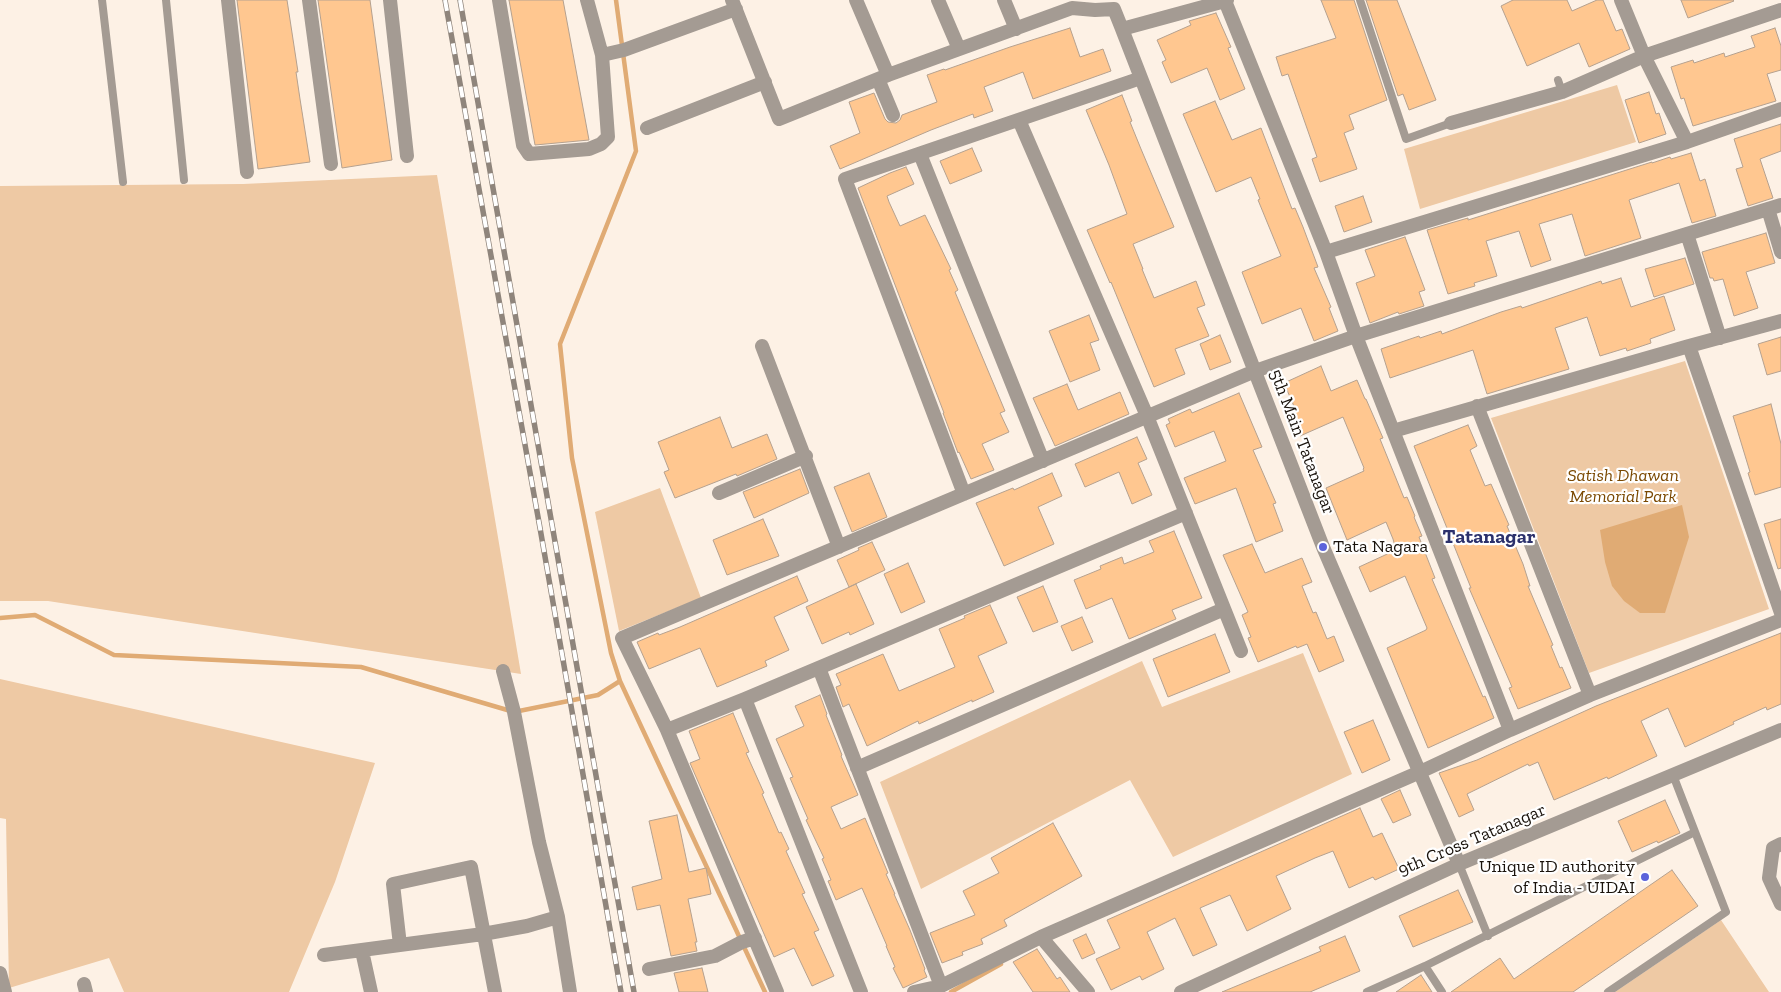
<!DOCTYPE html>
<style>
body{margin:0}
canvas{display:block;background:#fdf1e5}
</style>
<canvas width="1781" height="992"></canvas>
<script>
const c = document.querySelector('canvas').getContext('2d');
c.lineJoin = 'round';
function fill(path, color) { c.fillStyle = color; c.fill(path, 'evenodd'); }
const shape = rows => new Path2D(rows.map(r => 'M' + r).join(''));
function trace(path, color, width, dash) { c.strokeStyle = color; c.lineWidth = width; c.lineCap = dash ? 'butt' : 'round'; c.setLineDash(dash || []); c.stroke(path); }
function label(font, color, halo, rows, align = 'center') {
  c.font = font + ' "Zilla Slab",serif'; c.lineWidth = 4.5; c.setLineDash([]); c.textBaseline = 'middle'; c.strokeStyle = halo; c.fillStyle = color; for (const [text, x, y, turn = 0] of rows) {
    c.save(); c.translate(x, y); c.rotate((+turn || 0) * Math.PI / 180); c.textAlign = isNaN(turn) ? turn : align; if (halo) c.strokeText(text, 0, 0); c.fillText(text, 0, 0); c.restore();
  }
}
fill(shape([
 [1617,85,1636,142,1420,209,1404,149],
 [437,175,521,674,48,601,0,601,0,186,243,184],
 [1685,361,1769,609,1589,673,1491,418],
 [660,488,701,598,619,631,595,512],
 [1303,653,1352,774,1173,857,1130,780,921,889,880,782,1142,661,1162,707],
 [0,679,375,763,335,882,289,992,124,992,109,958,9,988,6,819,0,818],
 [1721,920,1769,992,1615,992]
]), '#eec9a4');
fill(shape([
 [1682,505,1689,537,1665,613,1640,613,1624,601,1612,586,1605,562,1600,530]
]), '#e0ab74');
trace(shape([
 [616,0,636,151,560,344,572,458,611,653,620,681,765,992],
 [0,618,35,615,114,655,361,667,514,712,598,695,620,681],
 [951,992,1001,964]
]), '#e0ab74', 4.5);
const building = shape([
 [237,0,287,0,298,72,296,72,300,99,310,162,258,169,237,0],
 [318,0,370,0,392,160,342,168,318,0],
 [509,0,563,0,589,140,535,145,509,0],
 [1321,0,1354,0,1387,100,1349,115,1354,129,1344,133,1357,169,1320,182,1312,159,1317,157,1288,74,1282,76,1276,57,1336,38,1321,0],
 [1366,0,1397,0,1436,100,1409,110,1403,94,1398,96,1366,0],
 [1513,0,1567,0,1572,11,1597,0,1603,0,1616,31,1622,29,1630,49,1589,67,1579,43,1527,66,1501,6,1513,0],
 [1681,0,1733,0,1734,1,1688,18,1681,0],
 [1216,13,1231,47,1228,48,1245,89,1220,100,1207,68,1171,83,1162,62,1166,60,1157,40,1191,25,1189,21,1216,13],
 [1070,28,1080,57,1103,49,1111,71,1033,99,1023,72,984,87,993,111,974,118,973,114,931,130,840,169,830,146,860,133,849,102,874,93,885,119,888,122,896,123,900,120,902,115,937,102,927,75,944,69,945,70,1010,47,1070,28],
 [1775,28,1781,46,1781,70,1767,74,1776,101,1693,126,1684,98,1681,99,1671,67,1693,60,1694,63,1724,53,1725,57,1755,47,1751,36,1775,28],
 [1649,92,1656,114,1659,113,1666,134,1639,143,1625,100,1649,92],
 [1122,95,1132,121,1130,122,1141,149,1174,227,1133,244,1143,269,1142,269,1154,298,1196,281,1205,305,1197,308,1209,336,1175,349,1185,374,1154,387,1111,282,1110,283,1087,230,1127,214,1109,165,1086,110,1122,95],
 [1215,101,1232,140,1261,128,1292,209,1295,208,1303,227,1318,267,1314,268,1331,307,1329,308,1338,331,1314,341,1301,308,1262,324,1242,272,1281,256,1258,200,1260,199,1251,177,1216,192,1183,114,1215,101],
 [1781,124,1781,151,1760,159,1773,198,1748,206,1736,169,1743,167,1734,139,1781,124],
 [972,148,982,171,950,184,940,161,972,148],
 [1691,153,1700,181,1705,179,1716,216,1692,223,1679,183,1629,200,1641,238,1585,256,1572,214,1539,224,1551,260,1531,267,1519,231,1486,241,1497,276,1474,283,1475,286,1448,294,1427,230,1468,218,1468,220,1652,162,1652,163,1670,157,1671,159,1691,153],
 [906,167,914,184,887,196,889,202,900,226,925,215,951,269,949,270,958,290,955,292,1005,411,1000,413,1009,432,982,444,994,470,971,479,959,452,958,453,943,413,944,413,858,188,890,173,906,167],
 [1363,196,1372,222,1344,232,1335,206,1363,196],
 [1766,233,1775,263,1746,272,1758,308,1734,316,1723,279,1714,281,1713,278,1710,278,1702,252,1766,233],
 [1405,237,1425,290,1419,292,1424,306,1399,314,1398,312,1370,323,1356,283,1375,276,1365,250,1405,237],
 [1685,258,1694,284,1654,297,1645,269,1685,258],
 [1621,278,1631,307,1664,296,1675,330,1650,339,1651,343,1627,351,1626,348,1600,356,1587,317,1555,328,1569,369,1487,394,1473,350,1390,378,1381,349,1419,336,1420,338,1441,331,1442,334,1501,312,1521,306,1522,308,1601,281,1602,284,1621,278],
 [1089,315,1099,340,1090,343,1100,370,1070,382,1049,331,1089,315],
 [1220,335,1231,362,1210,370,1200,344,1220,335],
 [1781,337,1781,371,1767,375,1758,344,1781,337],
 [1321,366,1331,391,1357,380,1365,399,1366,399,1383,438,1380,439,1404,498,1407,497,1415,516,1414,517,1422,536,1419,537,1435,578,1432,579,1441,600,1483,697,1485,696,1494,718,1428,748,1387,648,1426,630,1427,628,1405,576,1370,592,1359,567,1396,550,1393,539,1386,522,1347,540,1326,488,1364,471,1363,469,1364,468,1343,417,1300,436,1290,413,1296,411,1284,383,1321,366],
 [1067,384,1078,410,1120,392,1129,414,1055,446,1033,398,1067,384],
 [1239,393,1262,447,1253,450,1276,503,1273,504,1283,531,1256,542,1236,488,1195,504,1184,478,1226,461,1214,431,1175,447,1166,425,1170,423,1168,419,1190,409,1192,413,1239,393],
 [1771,404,1781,444,1781,487,1755,495,1748,473,1750,472,1733,416,1771,404],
 [720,417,732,448,767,434,777,459,737,476,736,474,675,498,664,472,669,470,658,442,720,417],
 [1468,425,1477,446,1470,450,1485,486,1491,484,1509,525,1507,526,1523,564,1530,586,1528,586,1553,645,1551,646,1560,668,1562,667,1571,688,1518,709,1509,688,1512,687,1469,588,1471,588,1414,446,1468,425],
 [1137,437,1147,459,1138,463,1152,495,1132,504,1119,472,1085,487,1075,464,1137,437],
 [800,469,809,493,754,518,743,492,800,469],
 [869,473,887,517,852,532,834,487,869,473],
 [1052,473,1062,496,1038,507,1054,544,1004,566,976,503,1013,488,1014,490,1052,473],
 [763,519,779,556,727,575,713,540,763,519],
 [1781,519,1781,568,1778,569,1764,524,1781,519],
 [1174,531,1202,598,1172,610,1176,619,1129,639,1112,598,1086,609,1074,580,1101,569,1100,566,1122,557,1124,564,1154,552,1149,541,1174,531],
 [872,542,885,570,849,587,837,560,859,550,858,548,872,542],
 [1252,544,1265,573,1302,558,1312,582,1302,586,1313,613,1316,612,1327,639,1334,636,1344,661,1319,672,1307,644,1297,648,1296,646,1258,662,1248,638,1251,637,1242,615,1248,612,1223,555,1252,544],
 [908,563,925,602,901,613,884,574,908,563],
 [797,576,808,601,774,617,789,650,765,661,767,666,717,687,700,648,649,669,637,642,658,633,659,635,680,627,797,576],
 [856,584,874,624,850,635,849,632,822,644,806,607,856,584],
 [1043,586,1058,622,1033,632,1017,597,1043,586],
 [990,605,1007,643,978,656,994,692,972,702,972,700,919,724,918,721,867,746,849,704,843,707,836,687,841,685,836,674,883,654,899,691,955,667,939,629,965,618,964,616,990,605],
 [1082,617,1093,642,1072,651,1061,626,1082,617],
 [1781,633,1781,704,1767,710,1766,707,1733,722,1734,724,1685,747,1668,708,1641,721,1657,756,1608,779,1607,777,1554,800,1538,762,1529,766,1528,764,1467,794,1474,810,1459,817,1439,773,1477,760,1596,706,1781,633],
 [1215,634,1230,672,1168,697,1153,659,1215,634],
 [820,695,827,714,826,715,842,755,841,756,858,795,831,807,841,829,865,818,888,873,886,874,895,894,894,894,910,930,925,969,924,970,927,977,903,988,893,968,895,967,886,946,887,946,862,888,836,900,828,881,831,880,822,859,824,858,806,820,808,819,790,778,793,777,776,739,804,726,795,706,820,695],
 [733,713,749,752,746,753,764,793,762,794,779,833,781,832,789,849,786,851,805,893,802,894,819,930,814,932,834,976,812,986,794,948,774,957,690,763,700,759,689,731,733,713],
 [1373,720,1390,760,1362,773,1344,732,1373,720],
 [1400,790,1411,815,1393,823,1381,799,1400,790],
 [1665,800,1680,833,1658,843,1657,841,1632,852,1618,821,1665,800],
 [1360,808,1373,837,1382,833,1399,869,1375,880,1373,877,1349,888,1333,851,1315,858,1276,876,1291,909,1247,931,1230,895,1200,908,1217,945,1193,956,1175,918,1147,932,1164,969,1142,980,1140,976,1111,990,1096,959,1120,948,1107,920,1360,808],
 [677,815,689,872,706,868,711,894,688,899,697,942,695,942,697,951,671,956,660,905,637,910,632,887,662,879,649,821,677,815],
 [1053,823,1082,876,1004,920,1007,926,981,939,983,944,962,952,963,955,942,963,930,933,975,915,963,891,999,873,991,858,1053,823],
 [1672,870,1698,906,1573,992,1451,992,1500,958,1514,979,1672,870],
 [1458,890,1473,922,1413,947,1399,916,1458,890],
 [1086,934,1095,953,1082,959,1073,940,1086,934],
 [1345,936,1360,971,1310,992,1222,992,1321,951,1319,947,1345,936],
 [1037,949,1057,979,1060,977,1070,992,1033,992,1013,962,1037,949],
 [702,968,708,992,679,992,674,973,702,968],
 [1421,975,1432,992,1396,992,1421,975]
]);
fill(building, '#ffc790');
trace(building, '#b5a18f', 1);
trace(shape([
 [102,0,123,182],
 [166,0,184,180],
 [1360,0,1406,139,1451,123],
 [1558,80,1562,92],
 [1459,864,1488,936],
 [1367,992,1425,966],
 [1442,992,1425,966,1695,832],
 [1608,992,1726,912,1673,775]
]), '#a49b93', 8);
trace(shape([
 [228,0,247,172],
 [309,0,331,164],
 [390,0,407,156],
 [499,0,523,145,529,154,589,149,601,144,608,137,602,55,624,50,736,9],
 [587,0,602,55],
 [732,0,779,119,888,75,1072,8,1095,10,1114,9,1122,29,1225,1],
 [856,0,888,75],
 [938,0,959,49],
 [1004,0,1016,29],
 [1227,0,1225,1,1326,252,1356,336,1510,730],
 [1621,0,1644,56,1687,142],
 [1122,29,1323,547,1459,864],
 [878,79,893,115],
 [1019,120,1147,416,1241,651],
 [1451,123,1562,92,1644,56,1781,10],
 [647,128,765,82],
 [920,154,1043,461],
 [1781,205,1768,209,1781,252],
 [1687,234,1720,338],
 [1326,252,1687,142,1781,109],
 [762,346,839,547],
 [1689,346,1781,321],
 [1477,406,1590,695],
 [1393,431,1689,346,1781,613],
 [719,493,806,456],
 [964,494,845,179,1141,78],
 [1186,513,745,699,667,730,622,638,1255,371,1356,336,1768,209],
 [819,668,941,986],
 [745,699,861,992],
 [667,730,777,992],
 [857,768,1224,609],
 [1781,844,1773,848,1769,878,1781,904],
 [558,917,570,992],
 [1041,937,1420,772,1510,730,1590,695,1781,620],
 [400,945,393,884,471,867,495,992],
 [362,951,371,992],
 [324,955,483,934,527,926,558,917,539,842,514,712,503,671],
 [649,969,715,956,742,942,755,938],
 [0,973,5,992],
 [84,984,86,992],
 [914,992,941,986,1041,937,1088,992]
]), '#a49b93', 14);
trace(shape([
 [1181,992,1459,864,1781,730]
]), '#a49b93', 14);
const rail = shape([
 [445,0,540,528,621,992],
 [460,0,634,992]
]);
trace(rail, '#8f857c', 5.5);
trace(rail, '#fff', 4, [11]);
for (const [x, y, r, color] of [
 [1323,547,5,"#5b63db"],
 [1645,877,5,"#5b63db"]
]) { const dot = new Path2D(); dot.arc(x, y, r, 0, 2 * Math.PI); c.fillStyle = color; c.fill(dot); trace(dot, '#fff', 2); }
label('18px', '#19120b', '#fff', [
 ["5th Main Tatanagar",1302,442,69],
 ["9th Cross Tatanagar",1472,840,-23]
]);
label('italic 18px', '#7a4800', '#fff', [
 ["Satish Dhawan",1623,476],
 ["Memorial Park",1623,497]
]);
label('18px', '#19120b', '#fff', [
 ["Tata Nagara",1333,547],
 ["Unique ID authority",1635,867,"right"],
 ["of India - UIDAI",1635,888,"right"]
], 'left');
label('bold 20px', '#2c316c', '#fff', [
 ["Tatanagar",1489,537]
]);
</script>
